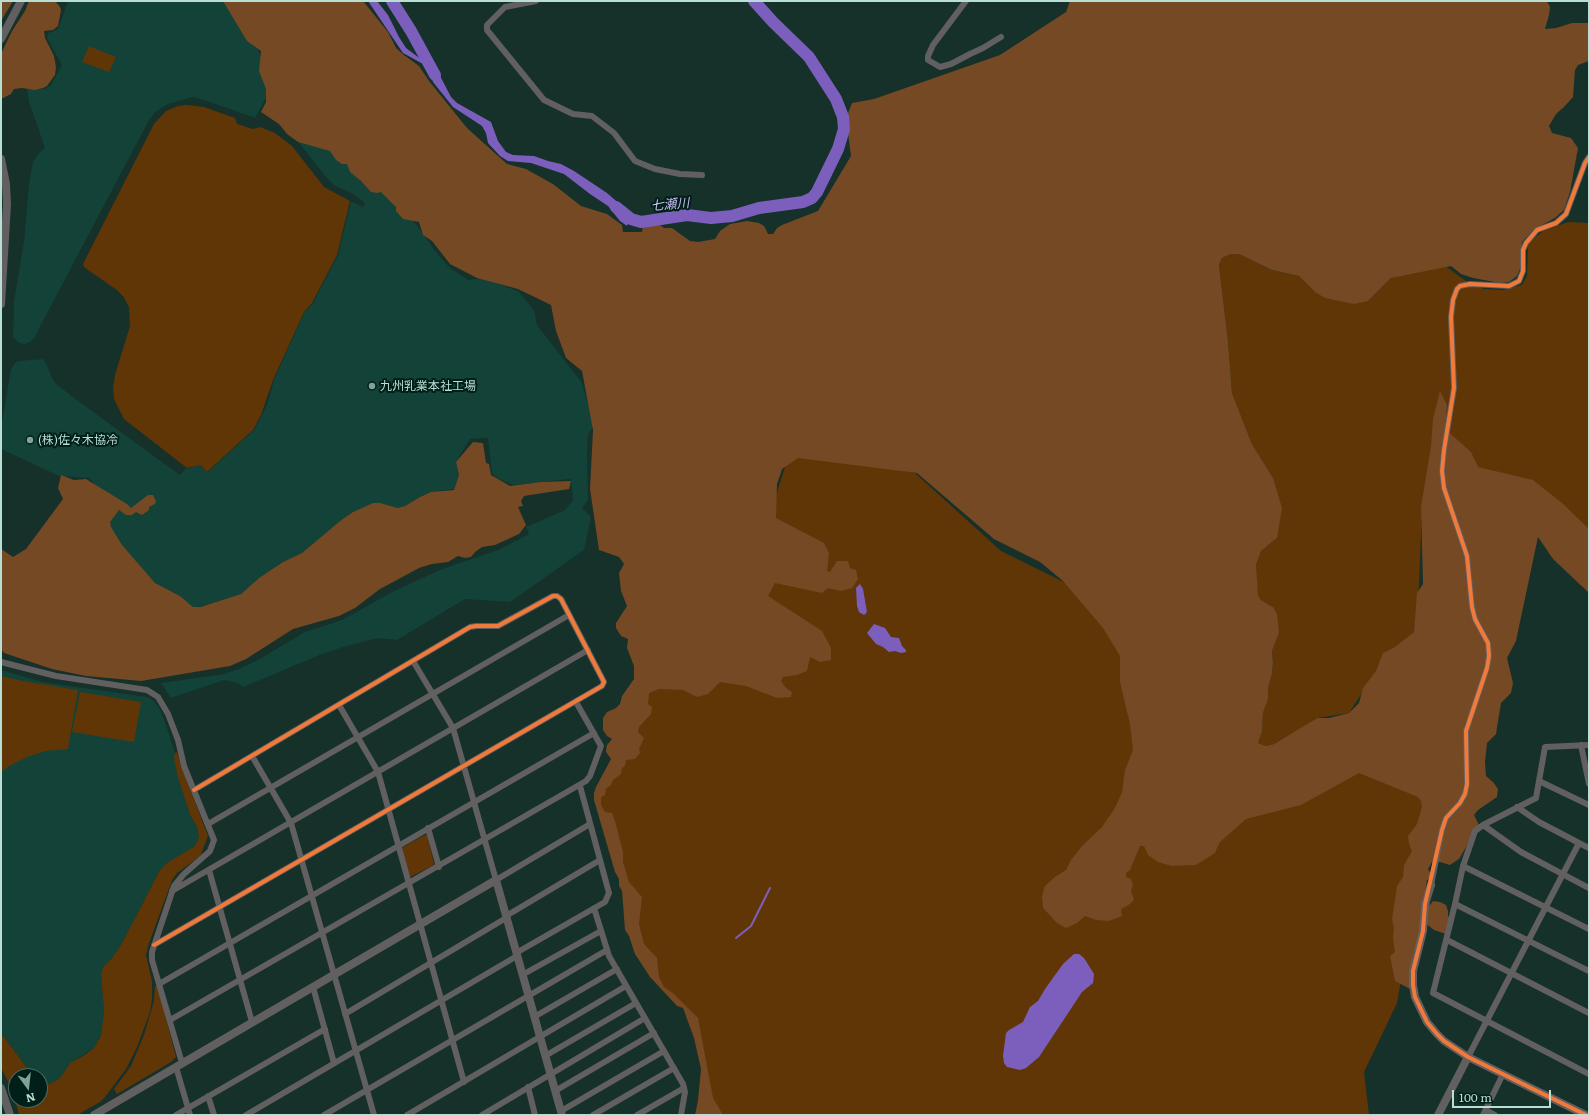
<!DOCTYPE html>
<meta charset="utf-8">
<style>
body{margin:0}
#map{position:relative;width:1590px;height:1116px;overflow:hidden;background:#16302a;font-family:Literata,serif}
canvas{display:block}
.frame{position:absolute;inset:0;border:2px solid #b9dfd5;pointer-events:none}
.north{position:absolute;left:8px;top:1068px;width:40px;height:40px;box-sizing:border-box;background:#001f19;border:1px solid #4a6c64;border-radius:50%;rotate:165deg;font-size:11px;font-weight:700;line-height:16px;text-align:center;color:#b9dfd5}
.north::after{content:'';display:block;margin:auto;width:14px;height:18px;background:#80a299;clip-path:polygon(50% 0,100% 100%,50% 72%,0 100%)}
.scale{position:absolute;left:1452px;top:1090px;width:99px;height:18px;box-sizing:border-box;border:2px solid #b9dfd5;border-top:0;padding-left:5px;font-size:12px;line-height:14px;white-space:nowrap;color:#b9dfd5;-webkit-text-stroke:3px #001f19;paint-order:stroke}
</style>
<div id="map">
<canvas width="1590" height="1116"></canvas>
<div class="frame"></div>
<div class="north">N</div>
<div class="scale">100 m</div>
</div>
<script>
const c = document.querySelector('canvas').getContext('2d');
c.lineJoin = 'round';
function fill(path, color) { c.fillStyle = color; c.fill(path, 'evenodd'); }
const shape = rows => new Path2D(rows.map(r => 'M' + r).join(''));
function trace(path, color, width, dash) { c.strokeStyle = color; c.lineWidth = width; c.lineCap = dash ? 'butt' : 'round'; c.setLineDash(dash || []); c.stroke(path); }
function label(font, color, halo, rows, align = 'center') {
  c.font = font + ' Literata,"Noto Sans JP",serif'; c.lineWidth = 4; c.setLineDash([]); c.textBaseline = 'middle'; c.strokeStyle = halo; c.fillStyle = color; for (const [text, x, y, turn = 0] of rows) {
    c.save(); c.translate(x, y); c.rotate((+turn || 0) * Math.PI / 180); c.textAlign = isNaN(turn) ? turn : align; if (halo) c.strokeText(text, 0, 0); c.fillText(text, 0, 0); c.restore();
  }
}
fill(shape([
 [68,1,225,1,257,48,262,59,267,83,267,96,255,118,207,101,193,97,168,104,155,112,148,122,34,338,30,342,25,344,19,343,13,337,14,302,24,241,29,185,33,162,38,154,45,148,29,102,27,89,45,89,51,85,62,65,47,38,48,33,57,30,60,24],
 [317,122,379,188,416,224,435,251,450,268,468,280,482,278,518,291,534,310,537,325,582,383,594,425,588,435,587,452,588,500,582,508,591,517,584,550,510,602,465,599,397,640,378,638,343,647,322,654,243,687,238,683,224,680,171,698,161,683,224,674,239,669,258,660,305,632,342,620,394,591,442,569,498,550,529,534,526,527,565,510,573,500,571,479,513,485,497,478,492,473,488,438,470,439,456,462,459,475,454,489,431,492,420,497,405,506,398,508,373,503,353,512,340,521,302,553,283,562,259,578,241,594,208,606,193,607,180,596,155,583,135,565,106,524,119,510,89,478,59,476,1,449,1,428,11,369,15,363,19,361,43,359,47,365,52,378,56,384,81,403,180,475,185,469,201,465,208,472,254,430,267,405,274,380,304,313,313,303,338,255,351,201,363,207,365,203,353,194,334,185,325,176,296,139],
 [1,670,43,682,147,697,153,700,160,709,166,725,175,753,178,778,190,814,197,827,199,837,195,846,160,870,122,943,112,958,104,966,101,973,104,1012,101,1034,94,1048,70,1063,60,1078,49,1085,45,1085,40,1080,40,1076,36,1076,27,1068,1,1033]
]), '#124238');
fill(shape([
 [89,46,116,57,109,72,82,62],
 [186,105,204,107,235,118,237,124,253,129,260,127,275,133,292,146,324,187,350,201,337,255,312,303,304,312,273,380,261,415,253,430,207,472,201,465,187,468,124,419,114,399,113,388,115,375,130,326,129,307,123,296,117,290,88,270,84,267,83,264,154,124,166,111,178,106],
 [1568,222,1589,223,1589,532,1422,507,1419,586,1414,632,1376,671,1349,713,1317,718,1274,744,1266,746,1258,743,1262,732,1263,713,1268,699,1268,688,1272,674,1273,663,1272,651,1279,633,1273,607,1261,600,1258,595,1256,580,1256,565,1261,551,1277,538,1273,478,1252,444,1232,393,1228,341,1219,265,1222,258,1231,254,1239,254,1272,270,1299,276,1315,292,1368,301,1391,278,1441,263,1470,284,1484,289,1503,290,1522,285,1527,276,1528,246,1531,241,1543,231],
 [790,452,915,473,1001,551,1084,592,1108,629,1126,668,1144,837,1176,866,1216,851,1231,813,1362,763,1434,790,1397,1003,1364,1072,1369,1115,707,1115,708,1086,695,1031,684,1007,659,982,639,951,599,799,611,775,615,723,751,599,767,523],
 [1,676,23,681,78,690,68,749,45,751,27,757,9,766,1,772],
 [80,692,141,702,134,742,72,732],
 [177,752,180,763,208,836,201,854,195,860,177,873,172,880,148,946,146,955,152,981,152,999,150,1012,137,1047,126,1069,105,1097,100,1102,77,1115,19,1115,13,1091,1,1068,1,1033,27,1068,36,1076,16,1076,16,1100,40,1100,40,1080,45,1085,52,1083,60,1078,70,1063,83,1056,94,1048,101,1035,104,1012,101,973,104,966,112,958,122,943,160,870,167,863,195,846,199,837,197,827,190,814,178,778,174,758,175,753],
 [425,835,427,835,434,864,432,866,410,877,402,849,403,847],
 [157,985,176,1057,171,1062,117,1094,114,1089,131,1066,144,1035,154,1001,155,986]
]), '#613606');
fill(shape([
 [1,1,13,1,1,21],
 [29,1,55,1,60,7,61,10,58,26,53,30,44,31,45,38,54,56,56,67,55,75,47,86,43,88,35,90,22,88,14,89,11,94,1,99,1,54,12,31,25,11],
 [223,1,363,1,388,32,396,48,404,55,419,66,429,81,467,128,507,164,526,169,553,184,581,206,607,214,622,225,623,232,642,232,643,225,660,225,664,228,672,228,690,241,698,242,715,239,720,231,730,224,747,221,759,223,764,226,768,234,773,234,777,228,782,225,818,211,851,156,846,118,852,103,874,99,1000,55,1066,12,1070,1,1547,1,1550,7,1549,15,1545,29,1556,28,1572,23,1589,23,1589,61,1578,65,1575,70,1573,97,1564,107,1556,114,1549,126,1552,133,1571,138,1578,148,1570,192,1564,210,1555,218,1533,230,1522,242,1520,269,1517,276,1509,282,1500,283,1473,278,1461,274,1451,266,1391,278,1368,301,1354,304,1325,298,1315,292,1299,276,1272,270,1239,254,1231,254,1222,258,1219,265,1228,341,1232,393,1252,444,1273,478,1282,508,1277,538,1261,551,1256,565,1258,595,1261,600,1273,607,1277,614,1279,633,1272,651,1273,663,1272,674,1268,688,1268,699,1263,713,1262,732,1258,743,1266,746,1274,744,1317,718,1329,718,1349,713,1359,703,1363,688,1376,671,1383,653,1395,647,1414,632,1417,593,1423,584,1421,507,1431,446,1433,419,1440,391,1447,405,1445,429,1471,452,1478,467,1533,480,1562,503,1589,529,1589,593,1553,559,1538,537,1516,641,1507,658,1513,683,1511,693,1501,703,1496,734,1487,743,1485,762,1486,776,1493,782,1498,789,1497,797,1478,810,1474,815,1479,825,1459,859,1450,865,1440,862,1432,862,1428,869,1431,874,1431,878,1427,880,1425,892,1430,905,1433,901,1440,902,1446,905,1448,911,1448,916,1451,920,1446,934,1434,930,1424,922,1413,954,1410,989,1395,981,1390,956,1395,952,1393,938,1394,928,1392,919,1397,886,1403,877,1404,865,1412,851,1409,844,1408,836,1417,824,1422,807,1421,801,1418,797,1359,773,1301,805,1246,819,1220,842,1215,853,1196,865,1172,866,1158,862,1148,855,1144,846,1140,846,1130,870,1126,873,1126,877,1131,879,1133,884,1131,891,1134,900,1130,904,1121,909,1122,916,1109,921,1096,920,1085,916,1077,923,1066,928,1057,923,1043,908,1042,896,1045,886,1055,877,1066,870,1071,860,1083,845,1102,827,1115,808,1122,792,1125,770,1133,750,1130,724,1120,682,1120,656,1103,628,1063,581,1040,562,994,539,917,473,798,458,782,469,777,484,776,518,824,543,829,553,827,571,830,572,837,561,848,561,850,568,856,570,858,579,852,588,841,591,828,588,822,593,775,583,768,596,822,631,831,648,831,660,820,662,810,657,807,671,797,675,783,677,781,681,786,688,792,692,791,697,777,698,746,686,720,682,708,694,697,697,683,690,659,689,649,693,648,704,652,707,651,714,639,727,638,732,644,738,639,749,640,753,635,759,626,760,625,766,622,768,621,774,613,780,611,785,606,789,605,795,601,797,601,805,605,812,612,813,615,821,623,852,623,862,629,882,642,897,639,924,644,944,657,958,659,977,664,987,674,994,698,1018,713,1098,723,1115,695,1115,698,1100,701,1069,694,1038,683,1008,677,1006,650,977,635,954,629,936,625,930,622,891,619,886,619,879,615,872,594,800,594,793,596,787,611,759,606,752,606,750,607,745,612,739,607,736,603,730,603,718,607,712,616,708,620,704,622,696,634,679,634,666,627,648,628,639,621,636,616,628,616,623,627,606,621,591,619,573,624,564,619,557,599,550,590,489,593,430,582,371,566,358,556,331,551,305,518,289,477,278,450,264,432,241,423,235,419,222,403,219,396,211,396,207,381,192,377,193,371,192,361,181,350,172,347,164,342,164,336,160,330,151,298,142,287,134,279,124,261,112,266,102,266,89,259,71,261,51,247,41],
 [473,442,483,443,486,463,489,464,491,475,510,486,541,482,571,481,569,489,524,496,521,501,523,506,518,507,526,525,519,534,495,545,482,547,475,552,471,557,465,558,458,556,448,562,432,564,419,568,380,589,355,608,339,616,293,629,246,659,230,666,141,681,86,676,52,669,4,653,1,649,1,549,13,557,26,549,63,499,58,488,61,475,74,480,86,479,127,504,131,508,148,495,153,495,156,501,155,504,149,507,149,510,142,515,136,512,132,515,126,515,119,510,110,522,111,527,122,545,155,583,180,596,193,607,201,607,241,594,259,578,283,562,302,553,340,521,353,512,373,503,380,503,398,508,405,506,420,497,431,492,454,490,459,475,456,462]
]), '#744923');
fill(shape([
 [368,1,377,1,388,15,399,37,406,48,422,60,431,63,438,72,451,97,457,103,491,122,498,141,506,152,513,155,534,156,548,161,561,164,574,171,607,193,630,213,627,226,620,221,608,206,590,194,564,174,531,163,508,161,500,156,488,143,486,133,482,126,453,107,433,82,432,78,435,77,423,64,403,53],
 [860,584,863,589,867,612,864,615,859,612,857,606,856,588],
 [874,624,885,628,891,637,899,638,902,646,906,650,906,652,901,653,895,651,889,652,883,647,876,644,867,633],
 [1074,954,1079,954,1084,958,1094,974,1093,983,1082,992,1039,1057,1026,1068,1020,1070,1007,1067,1004,1063,1003,1056,1006,1033,1009,1030,1023,1022,1030,1007,1038,1001,1045,989,1063,964]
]), '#7c5fbd');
trace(shape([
 [736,938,751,926,770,888]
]), '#7c5fbd', 2);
trace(shape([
 [392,1,411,31,435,75],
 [616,207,631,219,641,222,687,215,711,218,732,216,759,208,803,202,812,198,817,192,838,149,844,129,843,117,836,99,809,57,773,22,754,1]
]), '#7c5fbd', 12);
trace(shape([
 [536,1,505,7,487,25,487,30,544,100,573,114,592,116,614,133,635,161,655,169,680,174,702,175],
 [966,1,933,45,928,56,928,60,940,67,951,64,970,54,983,48,1001,37],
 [413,661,453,728,496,880,590,824],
 [1,662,56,676,147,690,158,697,168,714,178,740,184,766,214,840,210,851,184,874,174,886,152,952,152,960,182,1063],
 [339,705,378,772,464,1082],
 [1581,745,1589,784],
 [1589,745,1545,747,1536,798,1483,825,1475,831,1463,866,1455,904,1589,971],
 [252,756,291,823,374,1115],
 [1539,781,1589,805],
 [1517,807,1539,822,1579,843],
 [208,824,569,615],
 [1483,825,1521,852,1589,888],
 [428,828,439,867],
 [1463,866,1589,929],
 [209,870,252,1022],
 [1431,885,1442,830,1446,818,1460,803,1465,794,1467,784,1466,731,1487,668,1489,656,1488,643,1475,619,1472,607,1467,556,1444,488,1442,471,1444,450,1454,388,1451,317,1453,300,1457,289,1460,286,1470,284,1509,286,1519,281,1523,271,1523,250,1526,243,1537,230,1556,223,1566,214,1585,163,1589,157],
 [172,891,588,650],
 [1455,904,1433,993,1589,1074],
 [594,908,609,956,683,1084,685,1092,681,1115],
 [506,916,600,860],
 [1447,940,1589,1013],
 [154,945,602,686,604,682,561,599,557,596,553,596,498,626,476,626,470,627,194,790],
 [516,953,605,902,609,893,580,786],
 [522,975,601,931],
 [159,984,594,733],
 [313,987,334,1063],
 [345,1014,506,918],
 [534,1017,617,969],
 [170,1020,586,781,590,776,601,746,576,702],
 [545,1056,636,1003],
 [1468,1057,1579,843,1589,848],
 [176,1067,190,1115],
 [528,1087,535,1115],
 [555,1091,654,1033],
 [208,1096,214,1115],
 [1486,1110,1495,1115],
 [561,1111,664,1051],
 [176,1115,325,1029],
 [246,1115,517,956],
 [324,1115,607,950],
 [407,1115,626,986],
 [482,1115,645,1018],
 [593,1115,674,1068],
 [637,1115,684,1088],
 [1483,1115,1503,1074]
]), '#625f60', 6);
trace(shape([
 [1,39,21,1],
 [1,159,6,184,7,204,1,304],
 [1431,885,1425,904,1423,931,1413,971,1413,985,1415,997,1427,1022,1437,1034,1444,1041,1468,1057,1586,1115],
 [1,1088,10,1115],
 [94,1115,496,880,562,1115],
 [1438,1115,1468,1057]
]), '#625f60', 8);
trace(shape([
 [154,945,602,686,604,682,561,599,557,596,553,596,498,626,476,626,470,627,194,790],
 [1586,1115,1468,1057,1444,1041,1437,1034,1427,1022,1415,997,1413,985,1413,971,1423,931,1425,904,1442,830,1446,818,1460,803,1465,794,1467,784,1466,731,1487,668,1489,656,1488,643,1475,619,1472,607,1467,556,1444,488,1442,471,1444,450,1454,388,1451,317,1453,300,1457,289,1460,286,1470,284,1509,286,1519,281,1523,271,1523,250,1526,243,1537,230,1556,223,1566,214,1585,163,1589,157]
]), '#f17a3a', 4);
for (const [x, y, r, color] of [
 [372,386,4,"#80a299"],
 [30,440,4,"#80a299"]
]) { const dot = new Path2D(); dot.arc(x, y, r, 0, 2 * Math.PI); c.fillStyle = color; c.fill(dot); trace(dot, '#001f19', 1.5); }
label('12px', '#b9dfd5', '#001f19', [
 ["九州乳業本社工場",380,386],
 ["(株)佐々木協冷",38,440]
], 'left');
label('italic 13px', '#c7baee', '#001f19', [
 ["七瀬川",670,205,-5]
]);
</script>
